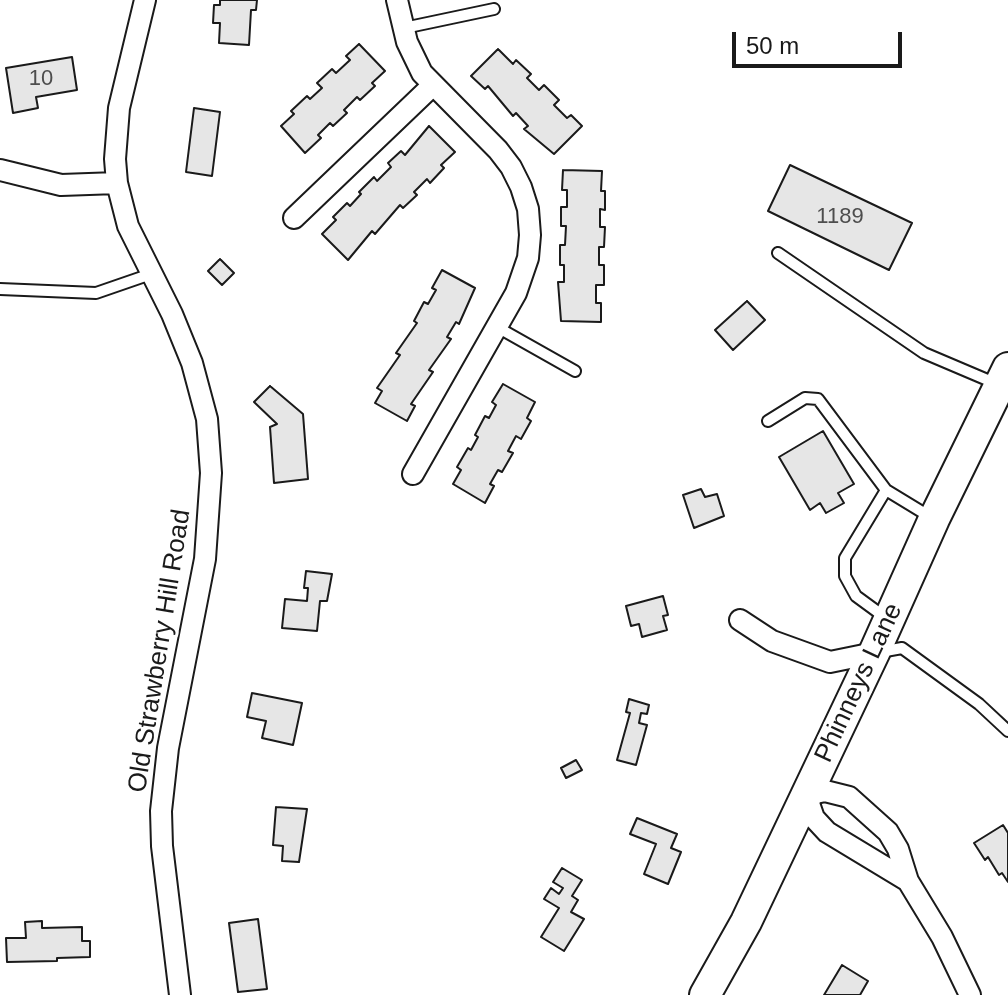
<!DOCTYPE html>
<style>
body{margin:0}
#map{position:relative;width:1008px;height:995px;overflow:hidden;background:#fff;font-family:Helvetica,sans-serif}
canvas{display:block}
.scale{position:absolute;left:732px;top:32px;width:170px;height:36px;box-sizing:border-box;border:4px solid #1a1a1a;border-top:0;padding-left:10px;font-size:24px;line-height:28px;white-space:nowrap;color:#1a1a1a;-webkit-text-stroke:6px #fff;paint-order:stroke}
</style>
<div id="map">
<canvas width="1008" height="995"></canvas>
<div class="scale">50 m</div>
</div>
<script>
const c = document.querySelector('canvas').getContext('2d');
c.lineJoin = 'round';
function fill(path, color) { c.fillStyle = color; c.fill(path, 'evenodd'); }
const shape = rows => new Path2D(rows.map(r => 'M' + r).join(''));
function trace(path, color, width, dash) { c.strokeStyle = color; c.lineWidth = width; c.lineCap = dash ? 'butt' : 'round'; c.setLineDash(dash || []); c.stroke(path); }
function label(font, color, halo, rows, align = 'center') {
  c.font = font + ' Helvetica,sans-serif'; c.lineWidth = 6; c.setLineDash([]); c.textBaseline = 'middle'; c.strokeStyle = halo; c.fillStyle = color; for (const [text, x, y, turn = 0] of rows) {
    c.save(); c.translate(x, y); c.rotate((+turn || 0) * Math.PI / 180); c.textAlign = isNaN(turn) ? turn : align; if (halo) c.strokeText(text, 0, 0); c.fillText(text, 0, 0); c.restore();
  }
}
const building = shape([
 [220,0,257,0,256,10,251,10,249,45,219,43,220,23,213,23,214,5,220,5,220,0],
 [359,44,385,71,372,83,375,86,360,100,357,97,344,110,347,113,333,126,330,123,318,135,321,138,305,153,281,126,294,114,291,111,307,96,310,99,322,88,317,83,332,69,336,73,350,60,346,56,359,44],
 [498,49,513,64,516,60,531,74,527,78,539,90,544,85,559,100,554,105,567,118,571,115,582,126,554,154,524,129,528,126,516,113,513,116,488,86,485,89,471,76,498,49],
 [72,57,77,90,36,97,38,108,13,113,6,68,72,57],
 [194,108,220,112,212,176,186,172,194,108],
 [429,126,455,152,441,165,444,168,430,183,427,179,414,192,417,195,403,208,400,205,375,234,372,231,348,260,322,234,336,220,333,217,347,203,350,206,361,194,359,192,374,177,377,181,391,167,388,163,401,151,405,155,429,126],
 [790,165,912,223,889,270,768,211,790,165],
 [563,170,602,171,601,191,605,191,605,210,600,209,600,227,605,227,604,247,599,247,599,265,604,265,604,285,596,285,596,303,601,303,601,322,561,321,558,282,564,282,564,265,560,265,560,245,565,245,566,226,561,226,561,207,567,207,567,190,562,190,563,170],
 [220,259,234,273,222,285,208,271,220,259],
 [442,270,475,288,459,324,456,322,447,337,451,339,429,370,433,372,411,404,415,406,407,421,375,403,382,391,377,388,400,355,396,353,417,323,414,321,424,302,428,304,436,290,432,288,442,270],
 [747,301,765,320,733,350,715,330,747,301],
 [503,384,535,402,527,418,531,421,521,439,516,436,508,451,513,453,502,472,498,470,490,484,494,486,485,503,453,484,461,470,457,467,468,448,471,450,478,437,475,435,485,416,489,418,496,405,492,402,503,384],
 [270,386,303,414,308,479,274,483,270,427,277,424,254,402,270,386],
 [823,431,854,484,838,493,844,503,826,513,820,503,810,510,779,457,823,431],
 [701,489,705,497,717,494,724,516,694,528,683,495,701,489],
 [306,571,332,574,327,601,320,601,317,631,282,628,285,599,307,601,308,588,304,588,306,571],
 [663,596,668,615,663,616,667,630,642,637,639,624,631,626,626,606,663,596],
 [252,693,302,703,293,745,262,738,266,721,247,717,252,693],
 [629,699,649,705,647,714,641,713,639,723,647,725,636,765,617,760,630,713,626,712,629,699],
 [576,760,582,770,566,778,561,768,576,760],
 [276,807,307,809,299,862,282,861,283,846,273,845,276,807],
 [637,818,677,834,671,848,681,852,668,884,644,874,656,844,630,834,637,818],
 [1003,825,1008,833,1008,882,1002,873,999,875,988,857,985,860,974,843,1003,825],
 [562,868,582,880,572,896,578,900,571,912,584,919,564,951,541,937,559,908,544,899,551,888,559,894,563,888,553,882,562,868],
 [258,919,267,989,238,992,229,923,258,919],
 [42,921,42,928,82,927,82,941,90,941,90,957,57,958,57,961,7,962,6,938,26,938,25,922,42,921],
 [842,965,868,981,860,995,824,995,842,965]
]);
fill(building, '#e6e6e6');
trace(building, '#1a1a1a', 2);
const lane = shape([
 [404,28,494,9],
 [778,253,924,353,997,384],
 [0,289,96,293,151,274],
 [497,327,575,371],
 [768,421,805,398,818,399,886,490],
 [886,618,856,596,845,576,845,558,886,490,932,518],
 [880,652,902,648,979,704,1008,731]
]);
const street = shape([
 [145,0,119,108,115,159,117,183,128,226,172,314,192,363,207,419,211,473,205,559,168,748,161,811,162,846,180,995],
 [397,0,407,42,422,73,498,150,511,167,521,187,528,209,530,235,528,258,516,293,413,474],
 [0,170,61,185,117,183],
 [294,218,432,86],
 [740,620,772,641,830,662,874,653],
 [908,881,827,832,814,818,806,795,825,791,849,797,888,832,898,849,908,881,942,937,970,995]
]);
const secondary = shape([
 [705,995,746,922,874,653,934,519,1008,368]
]);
trace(lane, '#1a1a1a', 14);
trace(street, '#1a1a1a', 24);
trace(secondary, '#1a1a1a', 34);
trace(lane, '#fff', 10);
trace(street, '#fff', 20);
trace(secondary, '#fff', 30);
label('22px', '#4d4d4d', null, [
 ["10",41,79],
 ["1189",840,217]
]);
label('26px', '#1a1a1a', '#fff', [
 ["Old Strawberry Hill Road",160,651,-81],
 ["Phinneys Lane",859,683,-65]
]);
</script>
